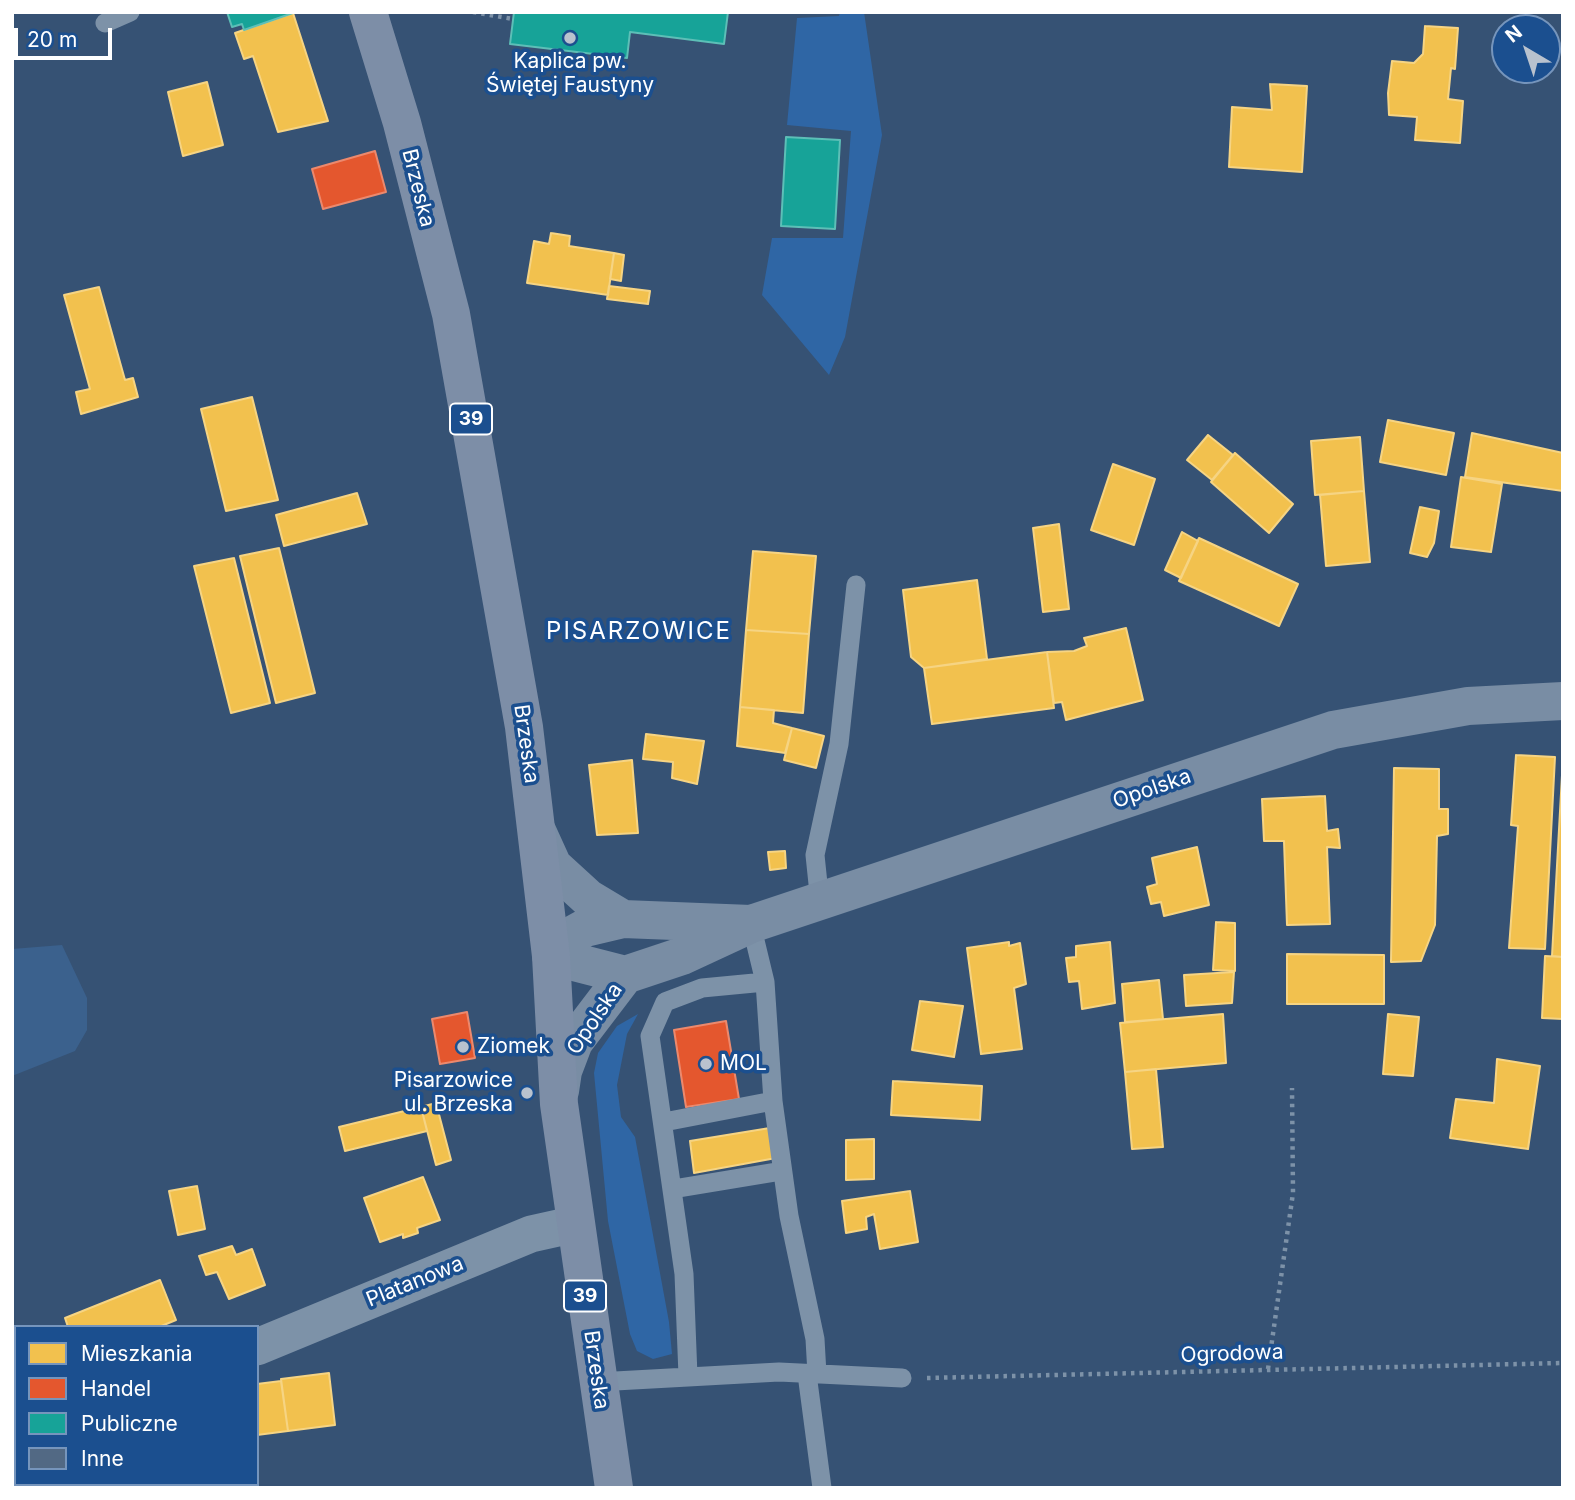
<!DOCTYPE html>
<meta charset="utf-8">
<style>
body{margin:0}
#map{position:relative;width:1575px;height:1500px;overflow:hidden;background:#365274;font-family:Inter,sans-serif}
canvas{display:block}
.frame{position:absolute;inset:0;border:14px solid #fff;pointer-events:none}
.legend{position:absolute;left:14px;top:1325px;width:245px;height:161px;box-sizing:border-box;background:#1b4f8f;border:2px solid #7695bc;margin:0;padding:9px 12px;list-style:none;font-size:21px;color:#fff}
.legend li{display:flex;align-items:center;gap:14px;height:35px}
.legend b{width:35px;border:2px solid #7695bc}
.north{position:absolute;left:1491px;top:14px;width:70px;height:70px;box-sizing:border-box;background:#1b4f8f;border:2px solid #7695bc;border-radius:50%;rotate:321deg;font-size:19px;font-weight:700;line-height:28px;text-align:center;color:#fff}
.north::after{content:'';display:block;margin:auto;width:24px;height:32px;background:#b9c2ce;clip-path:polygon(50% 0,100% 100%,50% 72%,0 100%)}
.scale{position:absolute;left:14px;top:28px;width:98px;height:32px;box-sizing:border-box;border:4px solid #fff;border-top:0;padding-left:9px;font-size:21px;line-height:24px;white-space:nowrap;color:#fff;-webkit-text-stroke:5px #1b4f8f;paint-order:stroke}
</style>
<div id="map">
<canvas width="1575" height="1500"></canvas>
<div class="frame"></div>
<ul class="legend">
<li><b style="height:19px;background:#f2c14e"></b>Mieszkania</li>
<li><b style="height:19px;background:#e4572e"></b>Handel</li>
<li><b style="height:19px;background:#17a398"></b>Publiczne</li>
<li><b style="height:19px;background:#526984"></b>Inne</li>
</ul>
<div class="north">N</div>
<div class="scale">20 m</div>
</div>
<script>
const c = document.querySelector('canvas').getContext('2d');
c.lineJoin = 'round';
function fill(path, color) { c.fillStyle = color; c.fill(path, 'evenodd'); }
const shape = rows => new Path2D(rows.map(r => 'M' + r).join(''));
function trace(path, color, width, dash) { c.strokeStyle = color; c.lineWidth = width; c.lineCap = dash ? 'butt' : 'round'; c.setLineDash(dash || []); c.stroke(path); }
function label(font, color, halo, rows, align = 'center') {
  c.font = font + ' Inter,sans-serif'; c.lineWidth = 7; c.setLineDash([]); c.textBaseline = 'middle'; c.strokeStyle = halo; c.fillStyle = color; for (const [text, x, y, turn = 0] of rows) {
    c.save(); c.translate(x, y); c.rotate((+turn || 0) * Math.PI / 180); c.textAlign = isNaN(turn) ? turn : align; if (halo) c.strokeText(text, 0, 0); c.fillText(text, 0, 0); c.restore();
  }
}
fill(shape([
 [840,12,864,12,882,135,845,337,829,375,762,295,772,238,843,238,851,131,787,125,797,18,839,16],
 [638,1014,627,1034,617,1085,621,1117,635,1137,669,1322,672,1354,653,1359,637,1351,630,1334,608,1221,594,1073,598,1053,617,1026]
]), '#2f66a5');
fill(shape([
 [62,945,87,998,87,1030,75,1051,12,1076,12,949]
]), '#3b618d');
const homes = shape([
 [293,13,328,121,278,132,253,56,244,59,235,33,293,13],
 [1425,26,1458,28,1455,69,1451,68,1448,99,1463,101,1460,143,1415,140,1417,117,1389,115,1388,93,1392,61,1414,63,1423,54,1425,26],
 [207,82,223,145,183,156,168,92,207,82],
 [1270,84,1307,86,1302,172,1229,167,1232,107,1272,110,1270,84],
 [551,233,570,236,569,246,614,253,608,295,527,283,534,241,549,244,551,233],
 [614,253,624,255,621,281,610,279,614,253],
 [609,286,650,291,648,304,607,299,609,286],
 [99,287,125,380,133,378,138,397,81,414,76,392,90,389,64,295,99,287],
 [252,397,278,500,226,511,201,409,252,397],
 [1388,420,1454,433,1446,475,1380,462,1388,420],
 [1472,433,1563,453,1563,491,1465,477,1472,433],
 [1208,435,1233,455,1212,480,1187,460,1208,435],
 [1360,437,1364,491,1315,495,1311,441,1360,437],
 [1235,453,1293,504,1269,533,1211,482,1235,453],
 [1113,464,1155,479,1134,545,1091,530,1113,464],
 [1461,477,1502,484,1491,552,1451,547,1461,477],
 [1364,491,1370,562,1326,566,1320,495,1364,491],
 [357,493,367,524,284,546,276,515,357,493],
 [1420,507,1439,511,1434,543,1427,557,1410,553,1420,507],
 [1059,524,1069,609,1043,612,1033,528,1059,524],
 [1182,532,1198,541,1181,578,1165,570,1182,532],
 [1199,538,1298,584,1279,626,1179,581,1199,538],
 [279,548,315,693,276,703,240,556,279,548],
 [753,551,816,556,809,634,746,630,753,551],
 [234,558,270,703,231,713,194,566,234,558],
 [977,580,987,659,924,668,911,657,903,590,977,580],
 [1126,628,1143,700,1066,720,1062,702,1054,703,1047,652,1074,651,1087,646,1084,638,1126,628],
 [746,630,809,634,803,713,740,707,746,630],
 [1047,652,1054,708,932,724,924,668,1047,652],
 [740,707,774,710,773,723,792,728,785,753,737,746,740,707],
 [792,728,824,736,816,768,784,760,792,728],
 [646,734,704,741,697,784,672,778,673,762,643,759,646,734],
 [1516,755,1555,757,1545,949,1509,948,1518,826,1511,825,1516,755],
 [1563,757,1563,957,1552,956,1563,757],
 [632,760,638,833,597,835,589,765,632,760],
 [1394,768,1439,769,1439,809,1448,809,1448,834,1437,836,1435,925,1421,961,1391,962,1394,768],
 [1325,796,1327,831,1338,829,1340,848,1327,847,1330,924,1287,925,1284,841,1264,841,1262,799,1325,796],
 [1197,847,1209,905,1164,916,1161,902,1151,904,1147,887,1157,884,1152,858,1197,847],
 [785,851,786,868,770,870,768,852,785,851],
 [1216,922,1235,923,1235,971,1213,970,1216,922],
 [1009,942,1009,946,1020,943,1026,984,1014,988,1022,1049,981,1054,967,948,1009,942],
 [1110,942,1115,1003,1082,1009,1079,981,1069,982,1066,958,1076,957,1076,946,1110,942],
 [1287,954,1384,955,1384,1004,1287,1004,1287,954],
 [1545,956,1563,957,1563,1019,1542,1018,1545,956],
 [1234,972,1232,1003,1186,1006,1184,975,1234,972],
 [1159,980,1163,1019,1125,1022,1122,984,1159,980],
 [920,1001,963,1006,954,1057,912,1050,920,1001],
 [1223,1014,1226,1063,1125,1072,1120,1023,1223,1014],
 [1388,1014,1419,1017,1413,1076,1383,1074,1388,1014],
 [1497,1059,1540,1066,1528,1149,1450,1138,1456,1099,1494,1103,1497,1059],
 [1156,1069,1163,1147,1132,1149,1125,1072,1156,1069],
 [893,1081,982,1086,980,1120,891,1115,893,1081],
 [436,1103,451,1160,436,1165,421,1107,436,1103],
 [421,1107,427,1131,345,1151,339,1127,421,1107],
 [782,1126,787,1156,694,1173,690,1141,782,1126],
 [874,1139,874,1179,846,1180,846,1140,874,1139],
 [423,1177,440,1220,417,1228,418,1233,403,1238,403,1234,380,1242,364,1198,423,1177],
 [197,1186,205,1229,178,1235,169,1191,197,1186],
 [910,1191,918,1242,880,1249,874,1214,866,1217,867,1229,846,1233,842,1201,910,1191],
 [232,1246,236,1255,252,1249,265,1285,229,1299,217,1272,206,1275,199,1256,232,1246],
 [160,1280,176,1320,159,1327,68,1327,65,1318,160,1280],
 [329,1373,335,1425,288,1431,281,1379,329,1373],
 [281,1381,288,1431,257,1435,257,1384,281,1381]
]);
fill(homes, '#f2c14e');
trace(homes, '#f6d483', 2);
const shops = shape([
 [375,151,386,192,323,209,312,169,375,151],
 [467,1012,475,1058,440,1064,432,1019,467,1012],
 [726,1021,739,1099,686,1107,674,1030,726,1021]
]);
fill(shops, '#e4572e');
trace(shops, '#ec896d', 2);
const public = shape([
 [227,12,293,12,293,13,244,30,242,24,232,27,227,12],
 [514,12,728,12,724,44,630,32,627,58,510,44,514,12],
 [786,137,840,140,835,229,781,226,786,137]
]);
fill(public, '#17a398');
trace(public, '#5dbfb7', 2);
const building = shape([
 [40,1484,85,1484,86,1488,40,1488,40,1484]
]);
fill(building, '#526984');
trace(building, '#92a2b6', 2);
trace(shape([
 [473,12,513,19],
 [1268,1369,1293,1193,1292,1088],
 [927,1378,1563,1363]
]), '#7d92a8', 4.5, [3.5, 5]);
trace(shape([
 [105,23,130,12],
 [820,903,815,855,839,744,856,585],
 [773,1101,789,1216,815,1339,817,1374],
 [664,1122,773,1101,765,982],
 [673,1189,782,1171],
 [807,1374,822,1488],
 [688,1376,684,1274,650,1036,665,1002,702,988,765,982,751,924],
 [597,1382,779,1372,902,1378]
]), '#7d92a8', 19);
trace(shape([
 [257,1347,531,1234,576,1224],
 [12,1437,16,1436]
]), '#7d92a8', 37);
trace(shape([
 [538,833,553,866,588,898,623,919],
 [751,924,623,919,585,928,565,939,551,956,625,975,682,956,751,924,1333,730,1468,706,1563,701],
 [560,1091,563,1071,574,1042,625,975]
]), '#798da4', 38);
trace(shape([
 [368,12,402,123,451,314,524,727,551,956,559,1104,614,1488]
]), '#7d8ea7', 38);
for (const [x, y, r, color] of [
 [570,38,7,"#b9c2ce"],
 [463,1047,7,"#b9c2ce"],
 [706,1064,7,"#b9c2ce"],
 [527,1093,7,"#b9c2ce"]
]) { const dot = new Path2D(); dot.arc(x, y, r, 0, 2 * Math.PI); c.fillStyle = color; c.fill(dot); trace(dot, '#1b4f8f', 2.5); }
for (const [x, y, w] of [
 [471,419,42],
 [585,1296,42]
]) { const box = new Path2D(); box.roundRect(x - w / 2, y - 15.5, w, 31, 5); c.fillStyle = '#1b4f8f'; c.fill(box); trace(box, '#fff', 2); }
label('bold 19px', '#fff', null, [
 ["39",471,419],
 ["39",585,1296]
]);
label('21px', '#fff', '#1b4f8f', [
 ["Kaplica pw.",570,62,"center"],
 ["Świętej Faustyny",570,86,"center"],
 ["Ziomek",477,1047],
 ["MOL",720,1064],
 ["Pisarzowice",513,1081,"right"],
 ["ul. Brzeska",513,1105,"right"]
], 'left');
label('21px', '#fff', '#1b4f8f', [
 ["Brzeska",418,188,76],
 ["Brzeska",526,744,82],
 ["Opolska",1152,789,-19],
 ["Opolska",595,1019,-56],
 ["Platanowa",415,1282,-22],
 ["Ogrodowa",1232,1354,-2],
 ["Brzeska",596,1370,82]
]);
c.letterSpacing = '2px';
label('24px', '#fff', '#1b4f8f', [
 ["PISARZOWICE",639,632]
]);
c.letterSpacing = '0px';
</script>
